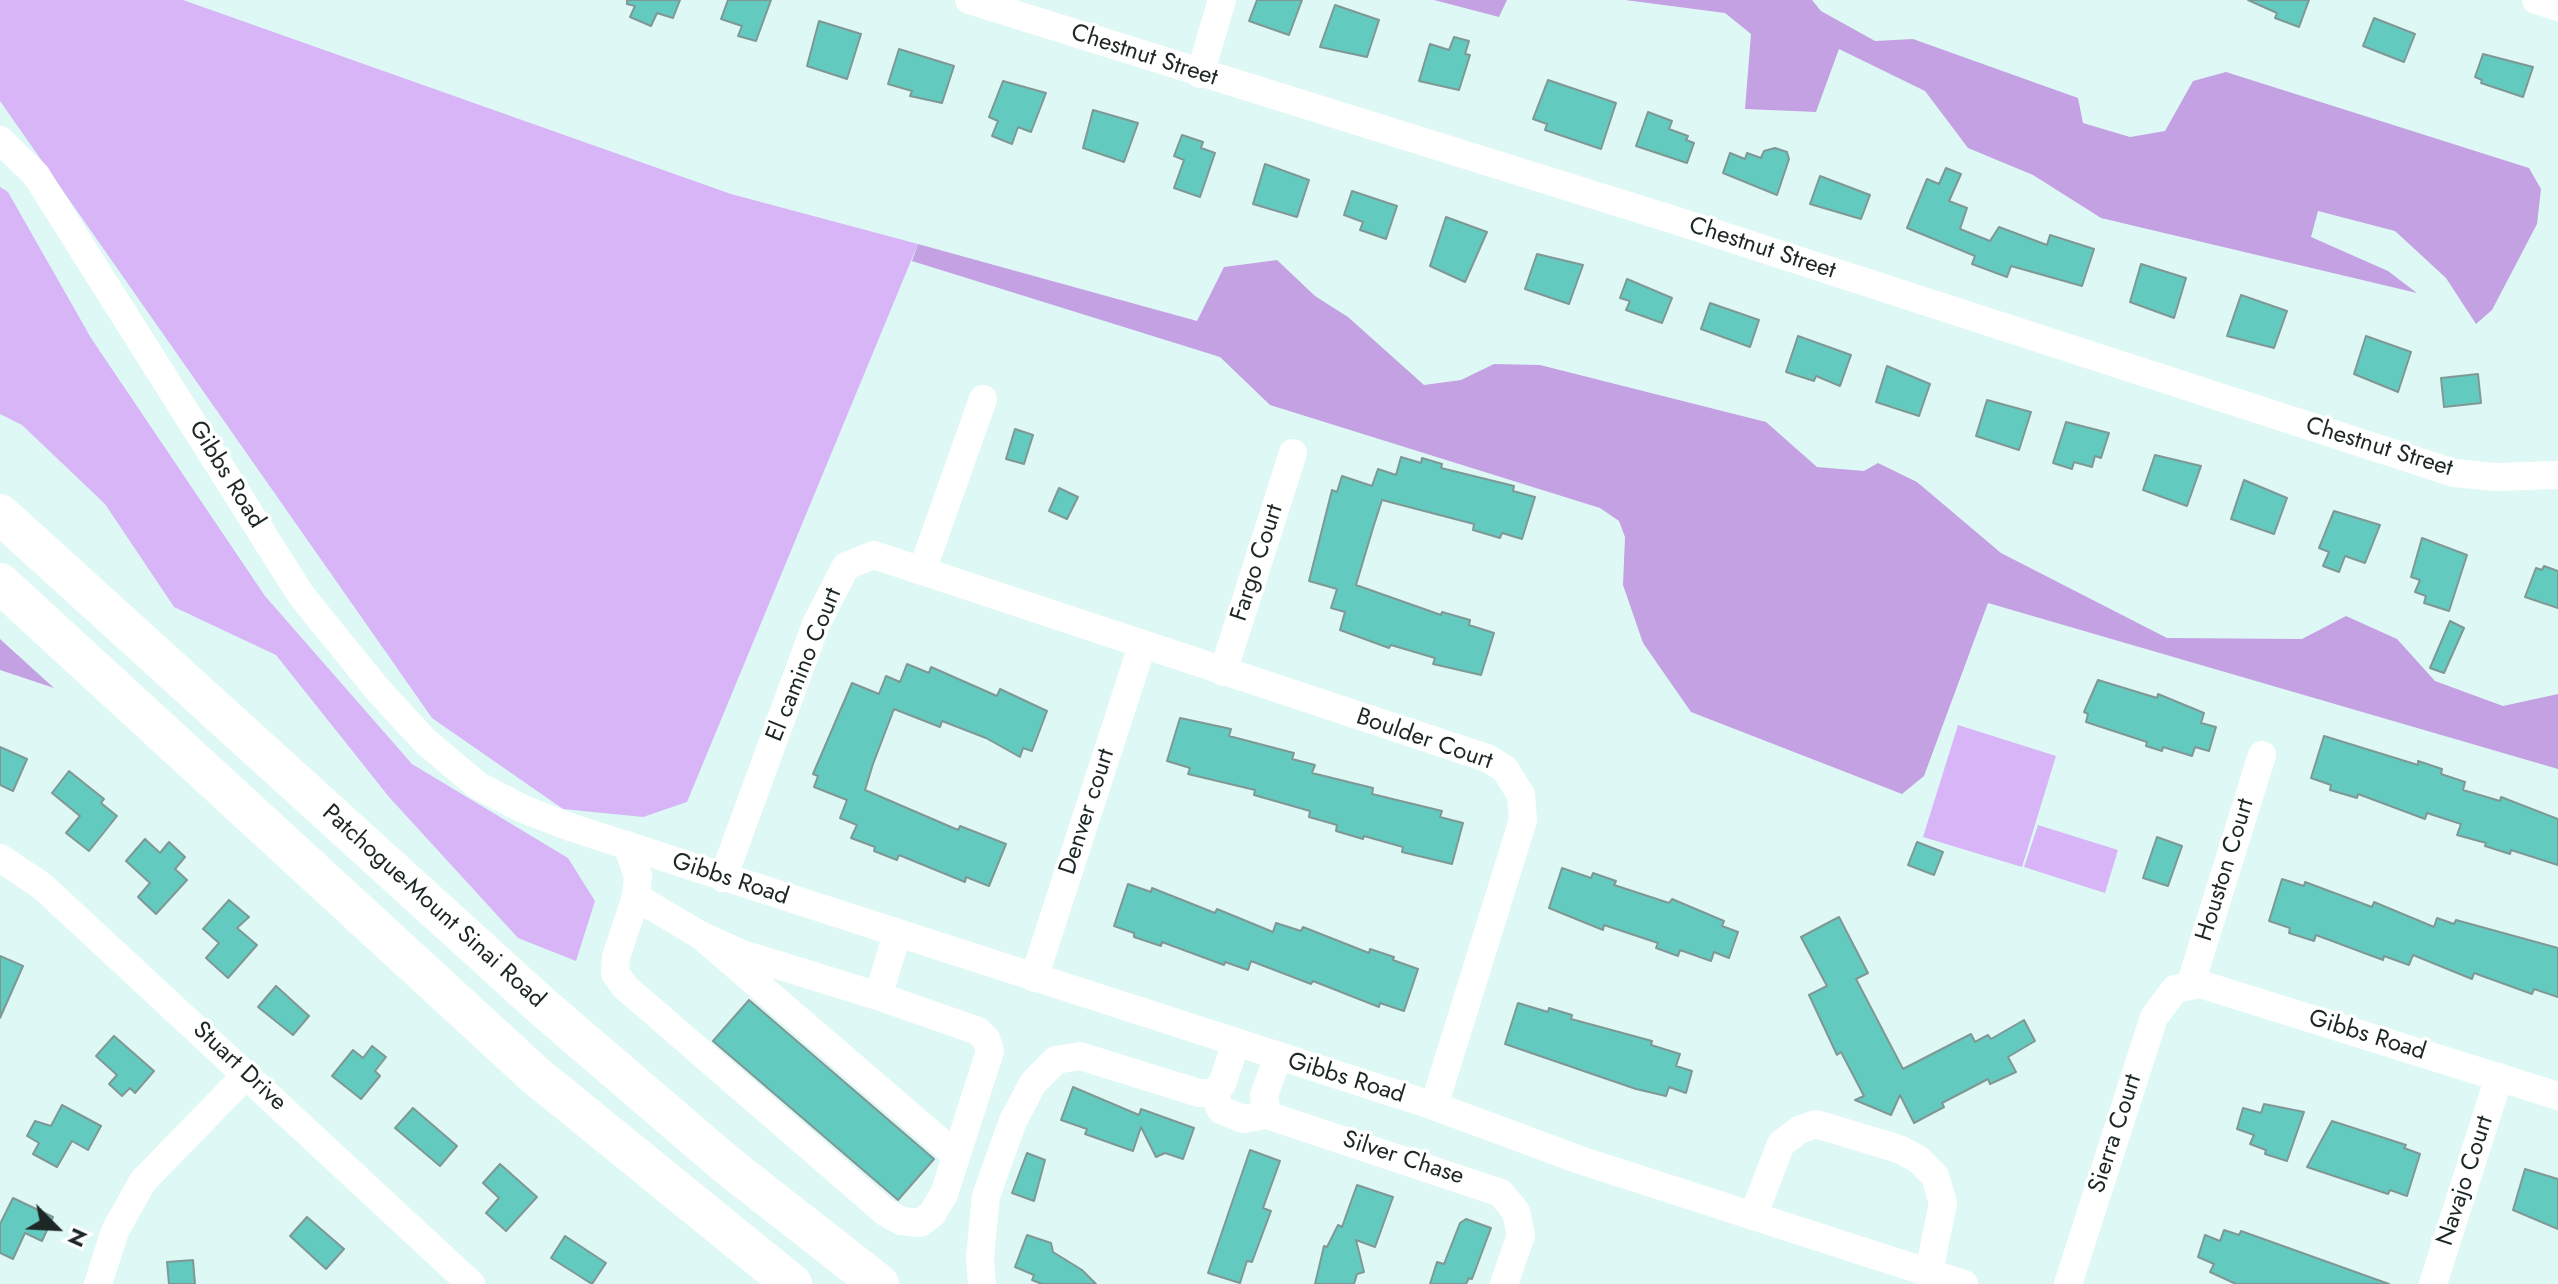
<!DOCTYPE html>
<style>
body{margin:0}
#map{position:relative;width:2558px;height:1284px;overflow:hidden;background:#def9f5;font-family:Jost,sans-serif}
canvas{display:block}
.north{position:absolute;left:16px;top:1188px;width:80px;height:80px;-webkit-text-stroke:6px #fff;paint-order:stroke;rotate:114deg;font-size:22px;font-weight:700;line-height:32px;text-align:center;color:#1d2726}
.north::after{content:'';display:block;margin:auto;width:28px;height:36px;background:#1d2726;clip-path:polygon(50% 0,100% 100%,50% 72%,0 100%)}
</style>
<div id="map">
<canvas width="2558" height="1284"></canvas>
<div class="north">N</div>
</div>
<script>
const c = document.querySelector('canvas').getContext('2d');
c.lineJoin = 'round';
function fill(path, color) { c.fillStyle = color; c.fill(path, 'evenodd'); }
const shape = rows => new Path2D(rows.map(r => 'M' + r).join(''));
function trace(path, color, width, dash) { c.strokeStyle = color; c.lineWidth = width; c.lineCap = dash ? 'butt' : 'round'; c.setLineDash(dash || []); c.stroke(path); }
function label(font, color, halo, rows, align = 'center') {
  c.font = font + ' Jost,sans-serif'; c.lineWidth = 7; c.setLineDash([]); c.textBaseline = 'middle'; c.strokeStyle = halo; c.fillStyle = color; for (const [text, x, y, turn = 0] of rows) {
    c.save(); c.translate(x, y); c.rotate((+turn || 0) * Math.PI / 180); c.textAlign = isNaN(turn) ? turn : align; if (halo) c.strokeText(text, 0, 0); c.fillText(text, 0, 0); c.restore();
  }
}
fill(shape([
 [0,0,183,0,731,194,918,244,687,802,643,817,563,809,432,718,0,101],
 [0,187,8,192,91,338,265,596,412,764,568,858,595,901,576,961,518,938,389,797,276,655,174,607,105,504,22,425,0,414],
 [1958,725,2056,756,2022,867,1923,837],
 [2038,825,2118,850,2105,893,2024,867]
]), '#d8b5f7');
fill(shape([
 [1434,0,1507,0,1499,17],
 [1625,0,1812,0,1821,11,1875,41,1913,39,2078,98,2083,123,2130,137,2165,131,2193,81,2226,72,2529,168,2541,189,2537,224,2492,310,2476,324,2446,278,2395,231,2318,211,2311,237,2388,271,2417,293,2101,218,2033,175,1968,148,1925,91,1839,49,1816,112,1745,109,1751,34,1725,13],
 [918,244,1197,321,1224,267,1277,260,1315,296,1348,317,1424,385,1461,380,1494,364,1540,365,1766,422,1817,467,1864,471,1878,463,1917,482,2001,553,2167,638,2302,639,2346,616,2397,639,2435,681,2503,706,2558,694,2558,769,1988,603,1924,776,1902,794,1691,712,1643,643,1623,585,1625,537,1619,521,1600,508,1270,405,1220,357,912,261],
 [0,639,54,688,0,670]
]), '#c4a1e2');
const building = shape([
 [627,0,680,0,673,18,657,13,651,26,630,17,635,6,627,4,627,0],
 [728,0,771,0,756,41,738,36,742,26,721,19,728,0],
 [1257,0,1302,0,1289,35,1249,21,1257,0],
 [2248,0,2309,0,2299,27,2275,18,2277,13,2248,0],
 [1335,5,1379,20,1367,57,1320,47,1335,5],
 [2374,18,2415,34,2404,62,2363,46,2374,18],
 [819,21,861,34,847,79,807,66,819,21],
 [1454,37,1469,41,1465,54,1470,55,1459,90,1419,81,1430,44,1449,50,1454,37],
 [899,49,954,66,942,103,910,96,912,91,888,84,899,49],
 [2483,54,2533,67,2523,97,2481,83,2482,80,2475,77,2483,54],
 [1548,80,1616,103,1601,149,1545,130,1547,124,1533,119,1548,80],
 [1003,81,1046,93,1031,132,1018,127,1012,144,992,136,998,121,989,117,1003,81],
 [1093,110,1138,123,1124,162,1083,148,1093,110],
 [1648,112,1672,121,1669,129,1688,136,1686,140,1694,143,1687,163,1636,146,1648,112],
 [1182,135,1203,142,1201,148,1215,153,1200,197,1174,188,1184,160,1174,156,1182,135],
 [1775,148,1787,152,1789,159,1777,195,1723,173,1730,153,1745,159,1747,153,1761,158,1764,151,1775,148],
 [1265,164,1309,180,1297,217,1253,204,1265,164],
 [1946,168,1961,174,1949,201,1967,208,1960,229,1990,241,1999,227,2047,245,2050,235,2094,249,2082,286,2011,266,2007,277,1972,264,1975,256,1907,228,1927,179,1939,184,1946,168],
 [1820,176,1870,195,1861,219,1810,204,1820,176],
 [1352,191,1397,206,1386,239,1360,230,1363,222,1344,215,1352,191],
 [1446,217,1487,232,1465,282,1430,266,1446,217],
 [1537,254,1583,265,1569,304,1525,289,1537,254],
 [2141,264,2186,278,2174,318,2130,302,2141,264],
 [1627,279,1672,298,1662,323,1626,310,1630,301,1620,298,1627,279],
 [2241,295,2287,311,2274,348,2227,336,2241,295],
 [1710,303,1759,320,1750,347,1701,329,1710,303],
 [1798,336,1851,355,1840,386,1816,376,1814,381,1786,372,1798,336],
 [2366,336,2411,352,2398,392,2354,374,2366,336],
 [1887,366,1930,384,1919,416,1876,402,1887,366],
 [2478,374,2481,403,2444,407,2441,378,2478,374],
 [1987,400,2031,412,2019,450,1976,436,1987,400],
 [2066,422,2109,433,2101,458,2095,456,2092,467,2074,462,2072,469,2053,463,2066,422],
 [1015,429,1033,435,1024,464,1006,459,1015,429],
 [2155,455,2201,466,2187,506,2143,490,2155,455],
 [1401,457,1421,463,1422,458,1442,464,1441,468,1514,486,1513,491,1535,497,1522,539,1502,533,1500,538,1473,530,1474,524,1382,500,1373,528,1356,585,1441,615,1442,612,1470,620,1469,625,1494,633,1481,675,1433,664,1435,658,1391,645,1389,648,1340,630,1345,612,1331,608,1337,589,1309,581,1332,490,1337,492,1342,476,1372,486,1378,469,1396,475,1401,457],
 [2244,480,2287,498,2274,534,2231,519,2244,480],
 [1059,488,1078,497,1067,519,1049,511,1059,488],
 [2334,511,2380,525,2365,563,2345,556,2339,572,2323,566,2329,552,2319,548,2334,511],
 [2422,538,2467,555,2449,611,2424,603,2426,596,2415,592,2420,580,2411,577,2422,538],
 [2544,566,2558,571,2558,608,2525,597,2536,568,2542,570,2544,566],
 [2450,621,2464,628,2444,673,2430,668,2450,621],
 [907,664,929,673,931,667,997,696,1000,689,1047,711,1032,751,1023,748,1020,757,986,738,942,721,940,727,894,709,873,764,865,790,958,830,960,826,1006,844,989,886,966,877,965,882,899,855,897,860,874,851,875,847,851,838,857,825,840,818,847,800,814,787,818,776,813,774,852,683,879,694,886,676,900,682,907,664],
 [2098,680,2157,698,2158,694,2204,713,2201,723,2216,727,2209,751,2195,747,2192,756,2163,747,2162,751,2146,746,2147,742,2086,722,2088,714,2084,712,2098,680],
 [1180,718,1231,729,1229,736,1294,753,1292,759,1315,765,1312,773,1373,788,1372,794,1442,811,1440,817,1463,823,1452,864,1402,852,1403,847,1364,836,1363,839,1336,831,1337,825,1309,817,1310,811,1254,795,1255,790,1188,774,1190,768,1167,761,1180,718],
 [2324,736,2418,765,2418,761,2442,769,2441,774,2465,782,2463,790,2500,801,2501,797,2558,819,2558,865,2511,850,2510,854,2485,846,2486,843,2457,835,2461,824,2427,813,2425,819,2358,794,2357,798,2330,790,2331,785,2311,778,2324,736],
 [0,747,27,759,13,791,0,785,0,747],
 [69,771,104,799,101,803,117,816,89,851,66,833,80,816,52,793,69,771],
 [2157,837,2182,846,2168,886,2143,878,2157,837],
 [145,839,160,853,169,842,185,857,175,869,187,880,156,914,138,897,150,883,126,861,145,839],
 [1917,842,1943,852,1934,875,1908,865,1917,842],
 [1562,868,1591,878,1593,873,1616,881,1614,885,1669,903,1672,899,1724,921,1722,926,1738,932,1729,958,1714,952,1711,961,1680,950,1678,956,1656,948,1658,943,1604,925,1603,930,1549,908,1562,868],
 [2282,879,2304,886,2305,882,2372,907,2374,902,2434,927,2437,918,2454,924,2456,920,2558,948,2558,997,2534,989,2532,994,2474,973,2472,979,2413,955,2409,965,2384,956,2383,960,2316,935,2314,941,2289,933,2290,928,2269,921,2282,879],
 [1128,884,1151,892,1152,888,1215,913,1217,909,1273,932,1276,923,1301,931,1303,927,1369,953,1370,949,1394,957,1393,960,1418,969,1404,1011,1380,1003,1379,1007,1313,981,1311,984,1251,961,1248,970,1225,962,1224,965,1162,942,1161,946,1134,937,1134,933,1114,926,1128,884],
 [229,900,249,917,237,928,257,945,228,978,206,958,219,943,203,929,229,900],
 [1839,917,1868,973,1856,979,1903,1069,1971,1034,1975,1042,1988,1035,1991,1039,2024,1020,2035,1041,2008,1057,2016,1072,1990,1084,1988,1079,1942,1103,1944,1107,1914,1123,1900,1095,1891,1115,1855,1100,1864,1096,1841,1052,1837,1055,1809,995,1827,986,1801,937,1839,917],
 [0,956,23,966,0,1018,0,956],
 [276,986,309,1016,293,1035,258,1007,276,986],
 [749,1000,934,1159,898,1200,713,1041,749,1000],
 [1518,1003,1548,1012,1549,1008,1572,1015,1571,1019,1652,1041,1651,1045,1680,1054,1676,1066,1692,1071,1686,1093,1669,1087,1666,1096,1636,1089,1505,1044,1518,1003],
 [114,1036,154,1071,135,1093,130,1088,122,1096,109,1084,117,1075,96,1056,114,1036],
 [372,1046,386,1057,375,1071,380,1076,361,1099,332,1076,353,1050,363,1058,372,1046],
 [1073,1087,1139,1115,1141,1109,1194,1128,1183,1159,1165,1153,1156,1157,1141,1127,1133,1151,1085,1134,1087,1129,1061,1120,1073,1087],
 [2264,1104,2304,1112,2287,1161,2265,1154,2266,1150,2250,1144,2254,1135,2237,1129,2243,1108,2261,1113,2264,1104],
 [62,1105,101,1126,88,1150,72,1141,57,1167,33,1154,39,1143,27,1136,35,1121,51,1126,62,1105],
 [413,1108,457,1146,440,1166,395,1128,413,1108],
 [2332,1121,2406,1145,2404,1148,2420,1154,2407,1196,2390,1190,2388,1194,2307,1167,2332,1121],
 [1250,1150,1280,1161,1263,1208,1271,1211,1252,1262,1247,1261,1240,1283,1208,1273,1250,1150],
 [1027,1153,1045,1160,1034,1201,1012,1193,1027,1153],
 [500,1164,537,1197,506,1231,486,1213,499,1198,483,1183,500,1164],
 [2525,1169,2558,1179,2558,1229,2513,1210,2525,1169],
 [1357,1185,1393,1197,1375,1247,1356,1240,1364,1272,1357,1274,1354,1284,1315,1284,1324,1246,1327,1247,1338,1225,1342,1227,1357,1185],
 [13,1198,53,1217,42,1241,25,1233,13,1259,0,1253,0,1224,13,1198],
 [307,1217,344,1249,326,1269,290,1236,307,1217],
 [1466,1219,1491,1228,1472,1279,1469,1278,1466,1284,1430,1284,1437,1262,1444,1264,1460,1223,1466,1219],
 [2224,1230,2239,1235,2241,1231,2389,1284,2236,1284,2210,1272,2214,1264,2198,1257,2205,1235,2220,1241,2224,1230],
 [1027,1235,1051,1243,1053,1252,1082,1270,1096,1284,1042,1284,1032,1280,1034,1275,1015,1267,1027,1235],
 [565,1236,606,1263,592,1284,551,1258,565,1236],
 [193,1260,195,1284,169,1284,167,1262,193,1260]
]);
fill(building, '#63cac0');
trace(building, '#7f9895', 2);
trace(shape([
 [969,0,1671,219,2454,473,2496,477,2558,475],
 [2536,0,2558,7],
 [1200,74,1222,0],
 [0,140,36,175,301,595,378,690,425,741,477,785,523,809,570,827,1434,1106,1580,1160,1964,1284],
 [922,571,983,399],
 [1223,672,1293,453],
 [627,845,638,876,636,897,616,957,615,973,625,987,885,1212,901,1221,920,1223,932,1214,944,1194,990,1051,986,1039,978,1031,878,996,897,935],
 [0,858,42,886,471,1284],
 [723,878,816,624,846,566,874,555,1487,758,1505,769,1521,795,1523,820,1434,1106],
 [636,897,700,935,742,954,878,996],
 [700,935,956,1155],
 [1034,978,1142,646],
 [2190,986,2262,755],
 [1278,1057,1264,1095,1267,1115,1501,1193,1516,1212,1521,1235,1504,1284],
 [1213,1093,1221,1110,1243,1119,1267,1115],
 [1753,1216,1781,1144,1799,1130,1816,1124,1899,1149,1918,1159,1935,1176,1943,1203,1929,1272],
 [98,1284,115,1231,143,1181,247,1074],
 [982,1284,980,1257,986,1196,1013,1121,1033,1083,1056,1060,1080,1056,1199,1093,1213,1093,1222,1084,1236,1043],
 [2068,1284,2154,1017,2175,989,2200,984,2558,1096],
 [2433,1284,2499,1077]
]), '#fff', 28);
trace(shape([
 [0,514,544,1008,727,1165,879,1284],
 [0,583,535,1075,792,1284]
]), '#fff', 40);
label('24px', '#1d2726', '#fff', [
 ["Chestnut Street",1144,56,18],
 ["Chestnut Street",1762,249,18],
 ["Chestnut Street",2379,448,17],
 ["Gibbs Road",226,475,58],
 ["Fargo Court",1258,563,-72],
 ["El camino Court",805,665,-68],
 ["Boulder Court",1424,740,19],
 ["Denver court",1088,812,-72],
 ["Houston Court",2226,870,-73],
 ["Gibbs Road",730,880,18],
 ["Patchogue-Mount Sinai Road",433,907,42],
 ["Gibbs Road",2367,1036,17],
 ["Stuart Drive",239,1067,43],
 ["Gibbs Road",1346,1079,17],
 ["Sierra Court",2116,1134,-72],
 ["Silver Chase",1403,1159,18],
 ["Navajo Court",2466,1181,-72]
]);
</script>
